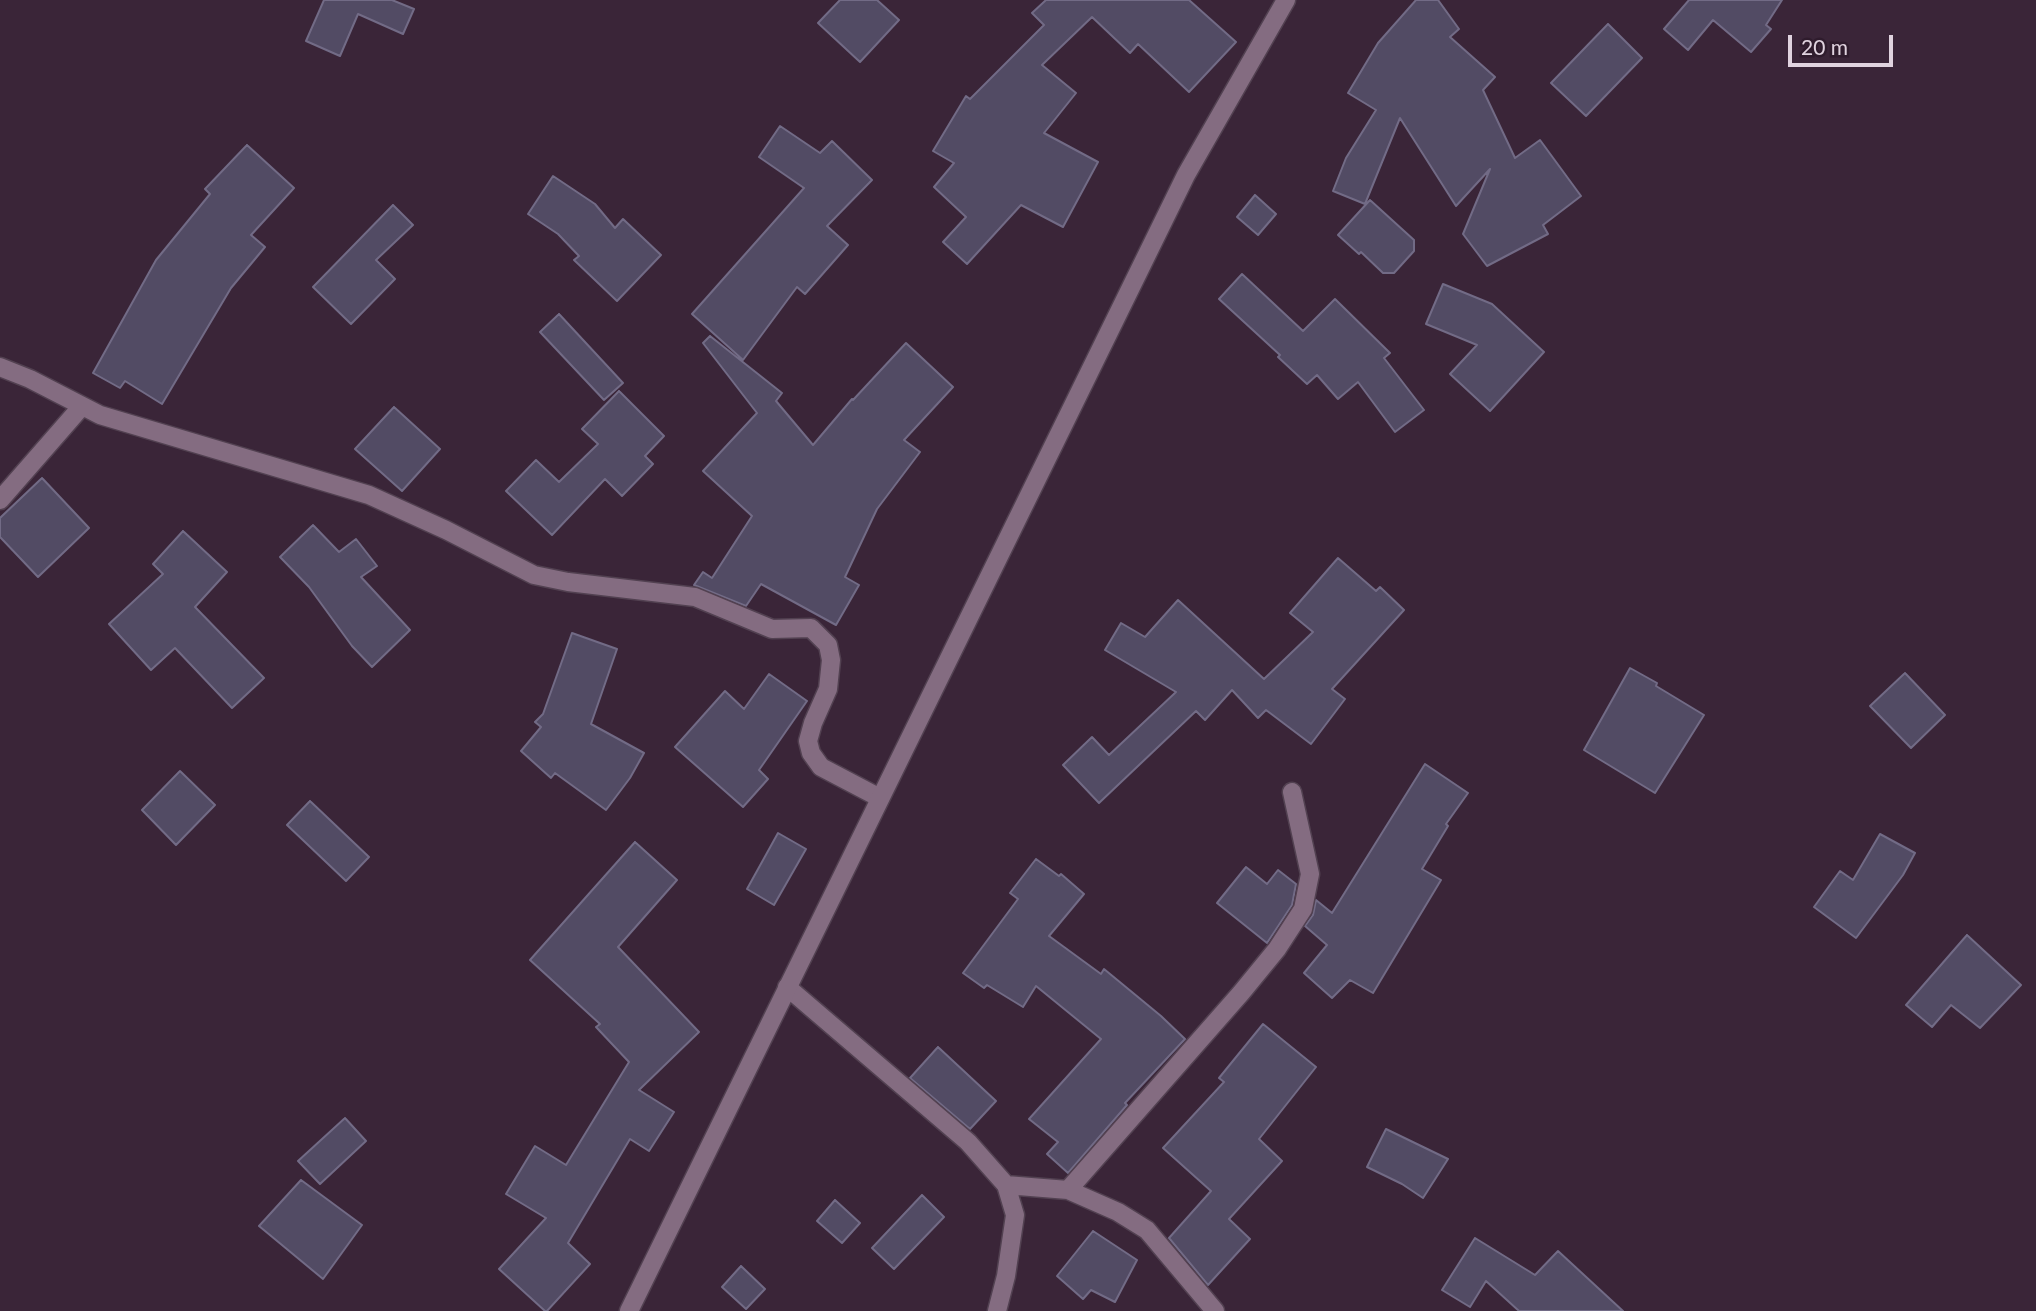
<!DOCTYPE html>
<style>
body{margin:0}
#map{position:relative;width:2036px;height:1311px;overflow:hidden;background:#3a2538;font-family:Lato,sans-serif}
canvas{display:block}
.scale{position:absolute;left:1788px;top:35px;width:105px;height:32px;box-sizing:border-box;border:4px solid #e0d3df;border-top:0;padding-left:9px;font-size:21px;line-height:24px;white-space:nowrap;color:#e0d3df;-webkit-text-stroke:5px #2f1c2d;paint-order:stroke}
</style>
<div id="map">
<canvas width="2036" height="1311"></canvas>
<div class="scale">20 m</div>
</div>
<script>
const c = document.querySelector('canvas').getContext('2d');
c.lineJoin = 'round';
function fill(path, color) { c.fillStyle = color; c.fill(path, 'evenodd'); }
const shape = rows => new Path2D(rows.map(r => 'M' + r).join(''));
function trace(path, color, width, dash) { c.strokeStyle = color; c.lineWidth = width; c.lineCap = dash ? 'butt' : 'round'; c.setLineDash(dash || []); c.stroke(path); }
const building = shape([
 [324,0,392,0,414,9,403,34,358,14,340,56,306,41,324,0],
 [840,0,877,0,899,20,860,62,818,23,840,0],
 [1046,0,1189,0,1236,42,1189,92,1138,44,1130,53,1092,17,1042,65,1076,93,1044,133,1098,162,1063,227,1021,205,967,264,943,242,966,217,934,187,954,163,933,151,966,96,970,99,1044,25,1032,13,1046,0],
 [1416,0,1438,0,1459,29,1450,37,1495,77,1483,90,1515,158,1540,140,1581,196,1543,225,1548,234,1487,266,1463,234,1490,169,1456,206,1400,118,1365,204,1333,191,1346,158,1376,110,1348,93,1378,43,1416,0],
 [1689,0,1782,0,1766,25,1771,29,1751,52,1713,20,1688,50,1664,29,1689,0],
 [1608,24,1642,58,1586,116,1551,83,1608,24],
 [780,126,820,153,832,141,872,180,827,226,848,245,805,294,797,287,743,360,692,314,804,188,759,157,780,126],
 [247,145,294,188,251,235,265,247,231,288,162,404,125,381,120,388,93,373,156,260,210,194,205,189,247,145],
 [553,176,595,204,615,228,623,219,661,255,617,301,574,260,579,256,558,234,528,214,553,176],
 [1255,195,1276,214,1258,235,1237,217,1255,195],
 [1370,200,1414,240,1414,251,1394,273,1383,273,1361,252,1359,254,1338,235,1370,200],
 [393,205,413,225,376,260,395,279,351,324,313,287,393,205],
 [1242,274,1303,331,1335,299,1390,353,1384,358,1424,410,1395,432,1358,382,1338,399,1317,375,1307,384,1278,357,1280,355,1219,299,1242,274],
 [1443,284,1492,304,1544,352,1490,411,1450,374,1477,345,1426,324,1443,284],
 [559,314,623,383,604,400,540,332,559,314],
 [710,336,782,393,776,401,813,445,852,399,853,400,906,343,953,387,904,440,920,452,877,509,845,577,859,585,836,625,761,584,746,606,694,585,703,572,712,578,752,516,703,471,757,413,703,343,710,336],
 [619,391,664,436,645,456,653,464,622,496,605,479,552,535,506,491,536,460,559,482,598,444,582,429,619,391],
 [394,407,440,449,402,491,355,449,394,407],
 [42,478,89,528,38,577,0,537,0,518,42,478],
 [313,525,339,552,356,539,377,566,361,577,410,630,372,667,352,646,309,587,280,557,313,525],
 [183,531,227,572,195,607,264,678,232,708,175,648,151,670,109,624,163,574,153,564,183,531],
 [1338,558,1376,591,1380,587,1404,610,1332,689,1345,699,1311,744,1266,710,1258,718,1232,690,1205,720,1196,711,1099,803,1063,765,1092,737,1109,755,1176,692,1105,650,1121,623,1145,637,1178,600,1264,679,1313,632,1290,613,1338,558],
 [572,633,617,649,591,724,644,753,630,778,606,810,555,773,551,778,521,751,541,727,535,722,543,714,572,633],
 [1630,668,1657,683,1656,686,1704,715,1655,793,1584,750,1630,668],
 [1905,673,1945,715,1911,748,1870,706,1905,673],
 [769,674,807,701,759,770,768,779,743,807,675,747,725,691,744,709,769,674],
 [1425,764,1468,793,1446,824,1448,826,1422,869,1441,880,1373,993,1350,980,1332,998,1304,973,1327,945,1305,926,1313,915,1316,900,1332,913,1425,764],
 [180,771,215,805,176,845,142,810,180,771],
 [310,801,369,857,346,881,287,825,310,801],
 [778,833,806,849,774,905,747,889,778,833],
 [1880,834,1915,853,1903,875,1856,938,1814,907,1840,871,1853,880,1880,834],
 [635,842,677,880,618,947,699,1032,639,1090,674,1112,649,1151,630,1139,568,1243,590,1264,547,1311,545,1311,499,1269,546,1218,506,1194,535,1146,566,1165,629,1062,596,1027,600,1024,530,960,635,842],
 [1036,859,1059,876,1061,874,1084,894,1049,936,1101,974,1104,969,1161,1016,1185,1039,1125,1103,1127,1105,1068,1173,1047,1154,1058,1142,1029,1119,1101,1039,1036,986,1023,1007,987,985,984,988,963,973,1018,899,1010,893,1036,859],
 [1246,867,1267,884,1278,870,1296,884,1292,905,1267,943,1217,903,1246,867],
 [1967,935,2021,985,1980,1028,1951,1005,1932,1027,1906,1005,1967,935],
 [1263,1024,1316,1067,1259,1139,1282,1161,1229,1219,1250,1239,1208,1285,1169,1238,1211,1191,1163,1148,1224,1082,1219,1078,1263,1024],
 [938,1047,996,1101,970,1129,910,1078,938,1047],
 [345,1118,366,1141,320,1184,298,1161,345,1118],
 [1386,1129,1448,1159,1423,1198,1402,1184,1367,1167,1386,1129],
 [301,1180,362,1225,323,1279,259,1226,301,1180],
 [922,1195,944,1217,894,1269,872,1248,922,1195],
 [835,1200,860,1223,842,1243,817,1221,835,1200],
 [1093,1231,1137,1260,1115,1302,1091,1290,1083,1299,1057,1276,1093,1231],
 [1475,1238,1535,1275,1558,1251,1623,1311,1519,1311,1486,1281,1470,1307,1442,1290,1475,1238],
 [741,1266,765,1289,746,1309,722,1287,741,1266]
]);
fill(building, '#524b64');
trace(building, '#726b86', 2);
const street = shape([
 [0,367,30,379,100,415,369,495,446,530,534,575,568,582,695,597,772,629,811,628,828,645,831,660,828,689,813,723,808,741,811,753,821,767,880,798],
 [0,500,82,406],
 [787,987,968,1142,1006,1185,1015,1215,1006,1276,997,1311],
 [1006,1185,1068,1190,1118,1212,1147,1230,1215,1311],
 [1068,1190,1241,993,1277,949,1303,909,1310,874,1292,792]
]);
const secondary = shape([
 [629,1311,1186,175,1286,0]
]);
trace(street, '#524151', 21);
trace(secondary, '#524151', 21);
trace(street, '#846c81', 18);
trace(secondary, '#846c81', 18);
</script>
